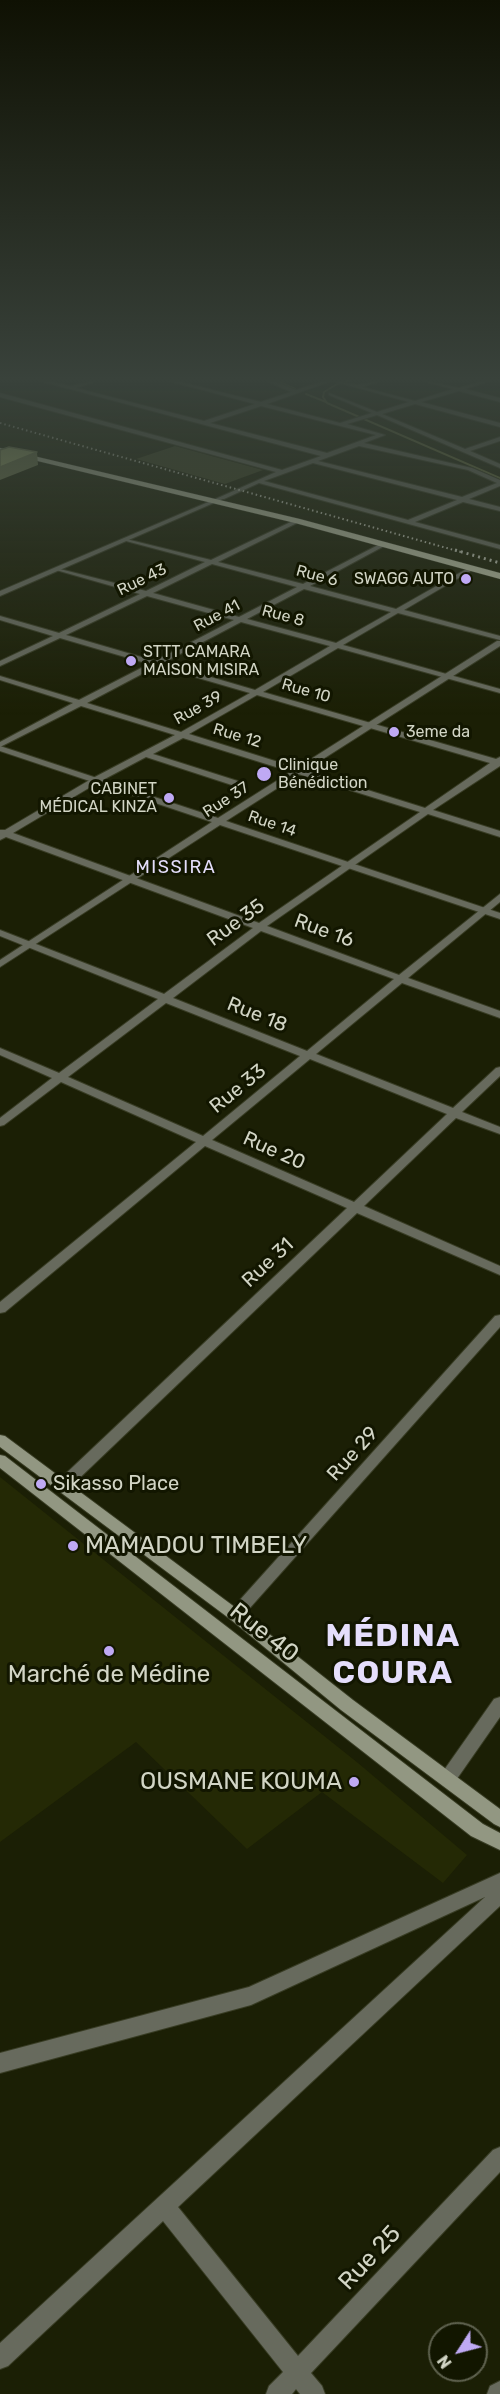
<!DOCTYPE html>
<meta charset="utf-8">
<style>
body{margin:0}
#map{position:relative;width:500px;height:2394px;overflow:hidden;background:#1b1f05;font-family:Rubik,sans-serif}
canvas{display:block}
.north{position:absolute;left:428px;top:2322px;width:60px;height:60px;box-sizing:border-box;background:#121600;border:2px solid #5f624f;border-radius:50%;rotate:234deg;font-size:16px;font-weight:700;line-height:24px;text-align:center;color:#d2d5c5}
.north::after{content:'';display:block;margin:auto;width:21px;height:27px;background:#bfa9f4;clip-path:polygon(50% 0,100% 100%,50% 72%,0 100%)}
</style>
<div id="map">
<canvas width="500" height="2394"></canvas>
<div class="north">N</div>
</div>
<script>
const c = document.querySelector('canvas').getContext('2d');
c.lineJoin = 'round';
function fill(path, color) { c.fillStyle = color; c.fill(path, 'evenodd'); }
const shape = rows => new Path2D(rows.map(r => 'M' + r).join(''));
function trace(path, color, width, dash) { c.strokeStyle = color; c.lineWidth = width; c.lineCap = dash ? 'butt' : 'round'; c.setLineDash(dash || []); c.stroke(path); }
function label(font, color, halo, rows, align = 'center') {
  c.font = font + ' Rubik,sans-serif'; c.lineWidth = 6; c.setLineDash([]); c.textBaseline = 'middle'; c.strokeStyle = halo; c.fillStyle = color; for (const [text, x, y, turn = 0] of rows) {
    c.save(); c.translate(x, y); c.rotate((+turn || 0) * Math.PI / 180); c.textAlign = isNaN(turn) ? turn : align; if (halo) c.strokeText(text, 0, 0); c.fillText(text, 0, 0); c.restore();
  }
}
fill(shape([
 [0,1477,358,1763,467,1855,443,1883,322,1792,247,1849,136,1742,0,1842]
]), '#242905');
fill(shape([
 [175,446,263,470,225,484,136,459]
]), '#3d4321');
trace(shape([
 [277,381,295,389],
 [349,381,337,384,324,392,323,397,327,403,500,478],
 [306,394,326,402]
]), '#6a713e', 2);
const minor = shape([
 [40,381,48,381,70,386,96,381,76,388,204,421,255,404,169,381,176,381,261,402,291,392,267,381,273,381,296,390,325,381,331,381,267,404,340,423,372,413,329,395,329,393,377,412,409,402,333,381,357,385,380,381,362,387,415,401,453,389,424,381,459,388,483,381,489,381,465,389,500,398,500,402,459,391,421,402,500,423,500,427,415,404,382,414,465,449,500,437,500,441,470,451,500,464,500,468,377,415,347,424,385,435,364,443,472,468,500,480,500,486,469,499,500,507,500,511,463,502,415,522,500,545,500,549,259,483,224,499,220,499,220,497,276,472,0,397,0,393,282,470,321,456,40,381],
 [261,406,376,435,327,453,210,423,261,406],
 [359,446,468,470,497,483,462,497,318,461,359,446],
 [313,463,457,500,408,520,264,481,313,463],
 [297,519,300,521,299,522,218,562,303,584,382,543,386,543,386,545,310,586,396,609,470,567,474,567,474,569,404,610,500,636,500,640,398,613,343,645,500,689,500,693,338,648,263,692,496,759,500,757,500,766,433,810,500,831,500,837,428,814,267,926,399,975,500,894,500,902,408,978,500,1011,500,1018,402,983,316,1054,453,1108,496,1068,500,1067,500,1076,462,1112,500,1127,500,1134,456,1118,364,1206,500,1266,500,1275,357,1213,68,1489,63,1490,58,1489,56,1485,58,1481,347,1208,205,1146,5,1312,0,1313,0,1302,196,1142,61,1082,4,1125,0,1126,0,1118,52,1078,0,1055,0,1048,59,1073,158,999,0,936,0,930,164,994,253,928,6,837,0,840,0,830,5,830,93,778,175,735,81,706,0,747,0,742,73,703,0,680,0,676,79,700,149,664,60,638,0,666,0,661,53,636,0,620,0,616,59,633,140,594,56,570,56,568,146,591,205,562,126,541,126,539,211,560,297,519],
 [212,564,297,587,239,617,153,593,212,564],
 [304,589,391,612,336,643,247,619,304,589],
 [147,596,234,620,155,661,66,635,147,596],
 [241,622,330,646,255,690,163,663,241,622],
 [157,666,250,693,181,732,87,703,157,666],
 [257,695,490,763,425,808,189,734,257,695],
 [183,738,420,812,259,923,13,833,99,782,146,757,238,787,244,787,244,783,153,754,183,738],
 [261,931,394,979,307,1051,173,998,261,931],
 [166,1003,300,1056,203,1136,68,1077,166,1003],
 [310,1059,447,1114,354,1202,212,1140,310,1059],
 [500,1315,500,1327,240,1619,235,1621,230,1619,227,1615,230,1611,495,1316,500,1315],
 [500,1697,500,1717,454,1783,448,1785,442,1783,440,1778,442,1773,494,1699,500,1697],
 [500,1873,500,1906,178,2207,298,2356,493,2150,500,2147,500,2172,311,2373,322,2386,325,2394,300,2394,296,2389,292,2394,266,2394,269,2386,283,2372,163,2221,8,2366,0,2369,0,2343,485,1897,251,2005,0,2073,0,2053,249,1987,500,1873],
 [500,2381,500,2394,487,2394,490,2386,500,2381]
]);
const tertiary = shape([
 [220,497,225,498,0,596,0,591,220,497],
 [497,641,500,641,500,646,226,821,500,913,500,919,220,825,0,967,0,960,212,822,0,751,0,746,218,818,497,641]
]);
const secondary = shape([
 [0,1435,5,1436,240,1611,353,1700,500,1809,500,1827,494,1824,341,1710,230,1619,0,1447,0,1435],
 [0,1455,5,1456,483,1824,500,1833,500,1850,471,1836,0,1468,0,1455]
]);
const primary = shape([
 [0,448,300,519,500,573,500,579,295,523,0,452,0,448]
]);
trace(minor, '#383c24', 2);
trace(tertiary, '#383c24', 2);
trace(secondary, '#383c24', 2);
trace(primary, '#383c24', 1);
fill(minor, '#676a5d');
fill(tertiary, '#676a5d');
fill(secondary, '#929782');
fill(primary, '#b4b99e');
trace(shape([
 [0,423,461,552]
]), '#babdac', 2, [1.5, 3]);
trace(shape([
 [455,550,500,563]
]), '#babdac', 3, [2, 4]);
fill(shape([
 [37,452,38,465,0,480,0,467]
]), '#70784e');
const building = shape([
 [9,447,37,452,0,467,0,450,9,447]
]);
fill(building, '#a0ac6f');
trace(building, '#70784e', 1.5);
const sky = c.createLinearGradient(0, 0, 0, 716);
sky.addColorStop(0, '#0f1103');
sky.addColorStop(0.53, '#39423b');
sky.addColorStop(1, '#39423b00');
c.fillStyle = sky;
c.fillRect(0, 0, 500, 716);
for (const [x, y, r, color] of [
 [466,579,6,"#bfa9f4"],
 [131,661,6,"#bfa9f4"],
 [394,732,6,"#bfa9f4"],
 [264,774,8,"#bfa9f4"],
 [169,798,6,"#bfa9f4"],
 [41,1484,6,"#bfa9f4"],
 [73,1546,6,"#bfa9f4"],
 [109,1651,6,"#bfa9f4"],
 [354,1782,6,"#bfa9f4"]
]) { const dot = new Path2D(); dot.arc(x, y, r, 0, 2 * Math.PI); c.fillStyle = color; c.fill(dot); trace(dot, '#121600', 2); }
label('16px', '#d2d5c5', '#121600', [
 ["Rue 6",317,576,15],
 ["Rue 43",142,580,-26],
 ["Rue 41",217,616,-28],
 ["Rue 8",283,616,15],
 ["Rue 10",306,691,16],
 ["Rue 39",198,708,-29],
 ["Rue 12",237,736,17],
 ["Rue 37",226,800,-33],
 ["Rue 14",272,824,19]
]);
label('16px', '#d2d5c5', '#121600', [
 ["SWAGG AUTO",454,579,"right"],
 ["STTT CAMARA",143,652],
 ["MAISON MISIRA",143,670],
 ["3eme da",406,732],
 ["Clinique",278,765],
 ["Bénédiction",278,783],
 ["CABINET",157,789,"right"],
 ["MÉDICAL KINZA",157,807,"right"]
], 'left');
c.letterSpacing = '1.5px';
label('18px', '#e5defb', '#121600', [
 ["MISSIRA",176,868]
]);
c.letterSpacing = '0px';
label('20px', '#d2d5c5', '#121600', [
 ["Rue 35",236,923,-36],
 ["Rue 16",324,931,20],
 ["Rue 18",257,1015,22],
 ["Rue 33",238,1089,-39],
 ["Rue 20",274,1151,24],
 ["Rue 31",268,1263,-43],
 ["Rue 29",353,1454,-48]
]);
label('20px', '#d2d5c5', '#121600', [
 ["Sikasso Place",53,1484]
], 'left');
label('24px', '#d2d5c5', '#121600', [
 ["MAMADOU TIMBELY",85,1546],
 ["Marché de Médine",109,1675,"center"],
 ["OUSMANE KOUMA",342,1782,"right"]
], 'left');
label('24px', '#d2d5c5', '#121600', [
 ["Rue 40",264,1633,38],
 ["Rue 25",370,2258,-47]
]);
c.letterSpacing = '1.5px';
label('bold 32px', '#e5defb', '#121600', [
 ["MÉDINA",393,1637],
 ["COURA",393,1674]
]);
c.letterSpacing = '0px';
</script>
